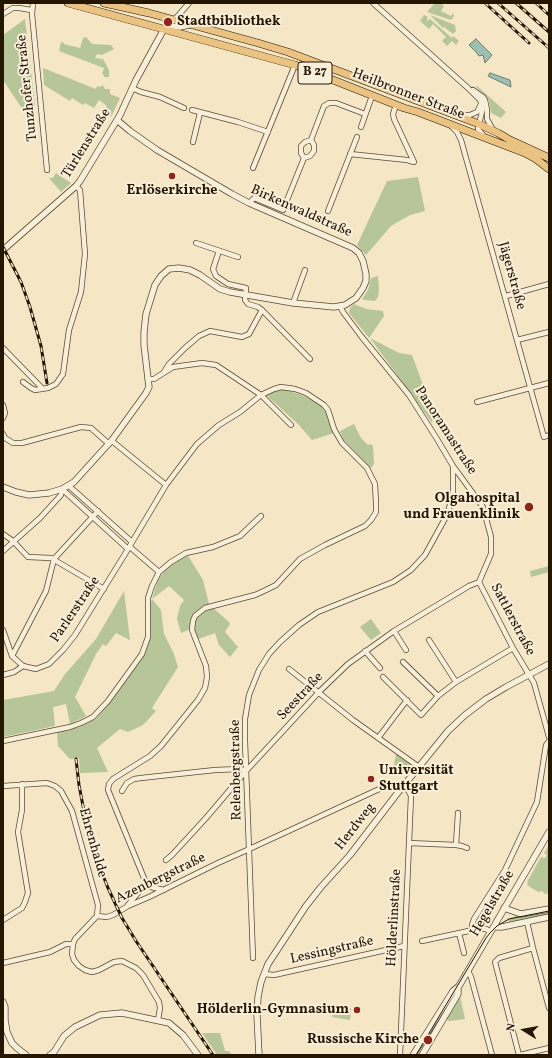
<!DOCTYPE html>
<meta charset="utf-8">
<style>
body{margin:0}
#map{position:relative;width:552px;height:1058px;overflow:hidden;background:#f5e6c6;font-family:Vollkorn,serif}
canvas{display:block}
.frame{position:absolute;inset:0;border:4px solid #251602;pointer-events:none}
.north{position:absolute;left:504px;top:1010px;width:40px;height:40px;-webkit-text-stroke:3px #f8efda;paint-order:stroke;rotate:281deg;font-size:11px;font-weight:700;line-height:16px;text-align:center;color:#251602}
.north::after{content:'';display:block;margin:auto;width:14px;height:18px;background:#251602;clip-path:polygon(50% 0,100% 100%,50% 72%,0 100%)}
</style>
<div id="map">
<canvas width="552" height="1058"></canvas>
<div class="frame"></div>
<div class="north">N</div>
</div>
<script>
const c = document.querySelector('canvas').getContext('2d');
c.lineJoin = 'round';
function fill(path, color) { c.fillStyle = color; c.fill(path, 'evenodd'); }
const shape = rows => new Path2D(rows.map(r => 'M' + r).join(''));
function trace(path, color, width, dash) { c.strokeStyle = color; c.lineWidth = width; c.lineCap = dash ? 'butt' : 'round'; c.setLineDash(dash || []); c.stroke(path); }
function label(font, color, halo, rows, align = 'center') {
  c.font = font + ' Vollkorn,serif'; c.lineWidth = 4; c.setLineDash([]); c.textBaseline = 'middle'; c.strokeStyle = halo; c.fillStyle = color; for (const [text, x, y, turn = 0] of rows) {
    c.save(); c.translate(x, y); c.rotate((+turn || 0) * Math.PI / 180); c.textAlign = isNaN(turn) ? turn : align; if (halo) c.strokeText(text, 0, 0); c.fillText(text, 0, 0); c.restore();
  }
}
fill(shape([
 [435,3,440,3,444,6,441,11,451,16,453,13,454,16,451,20,427,12],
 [424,15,428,17,427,18,427,21,430,19,452,38,453,36,459,41,456,45,452,41,447,46,442,41,446,37,433,24,429,29,420,21],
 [430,15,455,25,456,31,453,34,444,27,443,28],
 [25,19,35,106,23,110,3,80,3,35],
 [86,37,92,44,111,45,114,49,102,55,97,54,95,58,103,59,109,70,109,77,104,77,104,75,102,74,104,68,59,51,61,42,64,43,64,44,80,48,83,38],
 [43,68,96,89,97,86,100,87,103,85,105,89,110,89,110,94,120,98,111,117,104,112,107,106,99,100,94,108,85,103,83,105,72,98,70,101,44,85],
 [477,86,506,112,501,118,491,113,489,101,487,97,476,87],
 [56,173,71,183,61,192,49,178,53,178],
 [418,177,425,211,410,215,391,226,366,255,357,245,387,181],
 [378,276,379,289,378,297,375,301,364,300,362,299,368,290,371,278],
 [354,304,366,309,383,311,384,316,369,338,349,313,350,308],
 [370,338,399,353,412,355,423,385,435,409,432,423],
 [281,388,304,396,322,406,327,413,334,433,312,440,299,425,266,395],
 [354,424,361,438,368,445,371,444,373,446,374,464,371,468,344,440,340,431],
 [187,554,203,580,209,604,229,622,230,624,225,632,238,647,230,657,219,645,215,633,198,639,193,628,181,633,177,619,180,606,184,600,169,586,152,599,161,610,164,634,174,654,178,667,152,708,156,711,143,725,128,732,120,729,97,748,108,772,80,773,79,758,70,759,58,746,57,732,80,727,96,719,110,702,144,655,148,645,151,634,150,607,152,599,158,580,165,570],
 [549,566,549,572,531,577,530,571],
 [124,591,130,640,116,633,106,646,103,644,96,654,75,697,86,716,70,724,66,704,53,707,55,726,3,737,3,700,54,691,65,674,96,639],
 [371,619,381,633,371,640,360,627],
 [396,754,410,764,402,773,392,776],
 [549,845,549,893,545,894,542,891,538,892,527,885,528,883,527,882,541,857,545,858,547,855,544,853],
 [549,909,549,914,510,923,507,919,519,915],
 [460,996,465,1019,449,1021,446,1019],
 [334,1005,351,1008,350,1020,332,1017],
 [202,1033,220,1033,225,1051,229,1051,232,1055,217,1055]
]), '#b6c699');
const water = shape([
 [476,39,492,55,485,63,483,55,479,56,476,52,469,45,476,39],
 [490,73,510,80,511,87,488,76,490,73]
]);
fill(water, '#9cc0b2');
trace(water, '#6c7c6c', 1);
const minor = shape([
 [33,3,32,14,47,170],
 [373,3,468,88,480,100,483,107,478,129,483,135],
 [3,14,13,8,19,8,31,10],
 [172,20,176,18,189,3],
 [132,88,141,92,160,97,184,108],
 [473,90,483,97,485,100,487,110,487,119,493,130],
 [192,110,238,122,268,132],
 [462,115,470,115,477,112,481,104],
 [451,126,457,132,461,140,544,437,549,435],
 [361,127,372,96],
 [311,140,324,106,329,103,336,103,365,114],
 [193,142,200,113],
 [350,154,407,160,414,162,394,119,393,114,396,105],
 [253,168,295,65],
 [249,203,254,198,283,210,304,158,310,156,314,151,314,145,311,140,305,142,301,146,301,153,304,158],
 [328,211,357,137],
 [196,243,238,257],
 [219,251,213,269,216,276,228,284,246,288,245,300,248,304,258,307,262,310,310,359],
 [506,296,549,284],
 [293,303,305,270],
 [340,306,343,312,361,336,409,395,437,439,453,466,483,507,491,537,491,554,479,582],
 [517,340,549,332],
 [3,348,42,388],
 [164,372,169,364,185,348,199,336,210,331,242,337,249,334,262,310],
 [149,379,154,379,173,367,202,363,216,365,261,395,291,425],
 [23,382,31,388,35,390,48,388,56,384,63,374,69,330,81,292,85,254,80,190,76,186],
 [477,402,549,383],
 [3,405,5,413,3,418],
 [3,434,5,438,13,443,22,443,81,427,91,428,109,444],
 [112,441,166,485],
 [69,486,132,542],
 [3,534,13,541,28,557,51,558,104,589],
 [130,547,159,572],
 [3,551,40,518,61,495,62,489,128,549],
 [479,582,513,648,534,683,549,737],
 [3,630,12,656,23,666,36,669,49,664,63,650,75,635,125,554,166,485,197,444,219,425,240,412,261,395,274,389,281,387,295,389,306,393,324,405,328,410,334,429,342,443,367,468,375,484,376,503,376,512,371,520,365,526,325,545,300,559,276,585,266,590,255,595,205,608,195,616,193,621,192,630,206,666,207,677,205,688,198,700,161,746,150,756,113,779,109,784,108,790,146,883,151,887,164,890],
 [394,631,406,650],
 [429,640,456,682],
 [365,651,380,668],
 [12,656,46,591,54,559,98,511],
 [403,662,438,696],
 [289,669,353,720,419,767],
 [3,675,14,672,23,666],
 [383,677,421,715,438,696,456,682,513,648],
 [378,738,407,700],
 [3,741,70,727,81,723,93,717,108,701,142,654,148,637,148,598,152,586,159,572,171,562,186,553,213,547,240,536,261,516],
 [3,786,47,783,55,786,61,791,72,811,98,905,97,916],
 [122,791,127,783,134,779,141,778,215,770,240,769,246,771],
 [409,843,456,845,462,846,467,848],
 [456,845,458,813],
 [166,860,172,855,206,818,246,771,319,692,348,664,394,631,469,586,479,582],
 [128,905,146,883],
 [3,920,22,908,25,902,28,893,18,832,22,810,22,784],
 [527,922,533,948,549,1008],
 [473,930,472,925,474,919,505,870,537,802,546,745,549,741],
 [459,933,464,953],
 [422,941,478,929,486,929,491,932],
 [253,958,245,741,245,719,249,695,259,670,269,654,280,642,299,625,318,612,393,582,411,570,425,555,447,515,453,494,453,466],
 [3,963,50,952,66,944,73,944],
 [468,971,471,977,492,1055],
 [264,974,274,975,404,946],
 [158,1020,160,1008,159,1002,143,975,136,968,122,961,114,962,99,970,92,972,85,970,79,966,74,960,72,954,73,944,75,939,97,916,107,917,113,915,128,906,149,897,218,863,245,851,388,785,392,784,408,790,411,796,400,1055],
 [519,1055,495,962,499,958,533,948],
 [520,1055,549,1048]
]);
const tertiary = shape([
 [164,29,170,26,180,27,189,25],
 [3,250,76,186,80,181,120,115,136,80,164,29],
 [3,487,16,492,29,495,49,493,62,489,74,482,112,440,146,393,149,387,144,345,144,332,146,314,155,285,161,276,169,269,179,268,190,270,200,275,220,289,230,292,293,303,334,307,345,305,356,298,363,288,366,281,366,274,363,261,359,253,353,248,249,203,232,194,157,150,130,131,117,120],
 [504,908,521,914,549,909],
 [494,927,502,927,549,917],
 [3,1002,5,1007,5,1020,7,1032,12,1043,17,1048,26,1055],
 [50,1055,54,1052,64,1036,75,1027,100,1015,122,1013,169,1023,183,1035,198,1055],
 [259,1055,257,1015,258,997,261,982,268,964,306,906,321,887,350,855,396,795,448,731,465,715,486,699,506,687,549,664],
 [413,1055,453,991,459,986,549,832],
 [422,1055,458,994,458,988]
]);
const primary = shape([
 [68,3,295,65,404,108,418,112,525,153,536,159,549,169],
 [104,3,149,13,258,43,288,52,479,124,498,133,510,140,549,158]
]);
trace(minor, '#594a33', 6);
trace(tertiary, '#594a33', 7);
trace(primary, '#251602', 8);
trace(minor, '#f8efda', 4.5);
trace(tertiary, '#f8efda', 5.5);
trace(primary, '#eac383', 7);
trace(shape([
 [416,1055,486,938,490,933,497,926,509,919,549,911]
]), '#251602', 1);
const rail = shape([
 [485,3,529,43],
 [498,3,549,48],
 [516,3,549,32],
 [536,3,549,15],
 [3,247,21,282,30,307,41,346,47,383],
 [76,759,79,785,87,827,96,858,108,888,122,918,136,941,213,1055]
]);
trace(rail, '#251602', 3);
trace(rail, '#f8efda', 1.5, [4.5]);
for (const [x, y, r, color] of [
 [168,22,5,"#8f2418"],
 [172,176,4,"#8f2418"],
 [529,507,5,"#8f2418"],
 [371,779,4,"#8f2418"],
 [357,1010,4,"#8f2418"],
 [428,1040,5,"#8f2418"]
]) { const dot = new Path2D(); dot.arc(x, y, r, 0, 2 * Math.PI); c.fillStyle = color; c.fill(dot); trace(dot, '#f8efda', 1.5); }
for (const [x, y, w] of [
 [315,73,34]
]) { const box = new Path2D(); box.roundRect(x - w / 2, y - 11, w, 22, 3); c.fillStyle = '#f8efda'; c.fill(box); trace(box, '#251602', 1); }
label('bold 13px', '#251602', null, [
 ["B 27",315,73]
]);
label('bold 14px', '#251602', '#f8efda', [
 ["Stadtbibliothek",177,22,"left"],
 ["Erlöserkirche",172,191,"center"],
 ["Olgahospital",520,499],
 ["und Frauenklinik",520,515],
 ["Universität",379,771,"left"],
 ["Stuttgart",379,787,"left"],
 ["Hölderlin-Gymnasium",349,1010],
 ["Russische Kirche",419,1040]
], 'right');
label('14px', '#251602', '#f8efda', [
 ["Tunzhofer Straße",28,88,-96],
 ["Heilbronner Straße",408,95,21],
 ["Türlenstraße",87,144,-58],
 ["Birkenwaldstraße",301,212,24],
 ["Jägerstraße",511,276,74],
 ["Panoramastraße",445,431,57],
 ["Parlerstraße",76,610,-56],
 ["Sattlerstraße",512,620,62],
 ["Seestraße",301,697,-47],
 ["Relenbergstraße",237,770,-91],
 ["Herdweg",356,827,-52],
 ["Ehrenhalde",92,843,74],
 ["Azenbergstraße",161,879,-26],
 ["Hegelstraße",493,904,-60],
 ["Hölderlinstraße",395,918,-87],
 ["Lessingstraße",332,951,-13]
]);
</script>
